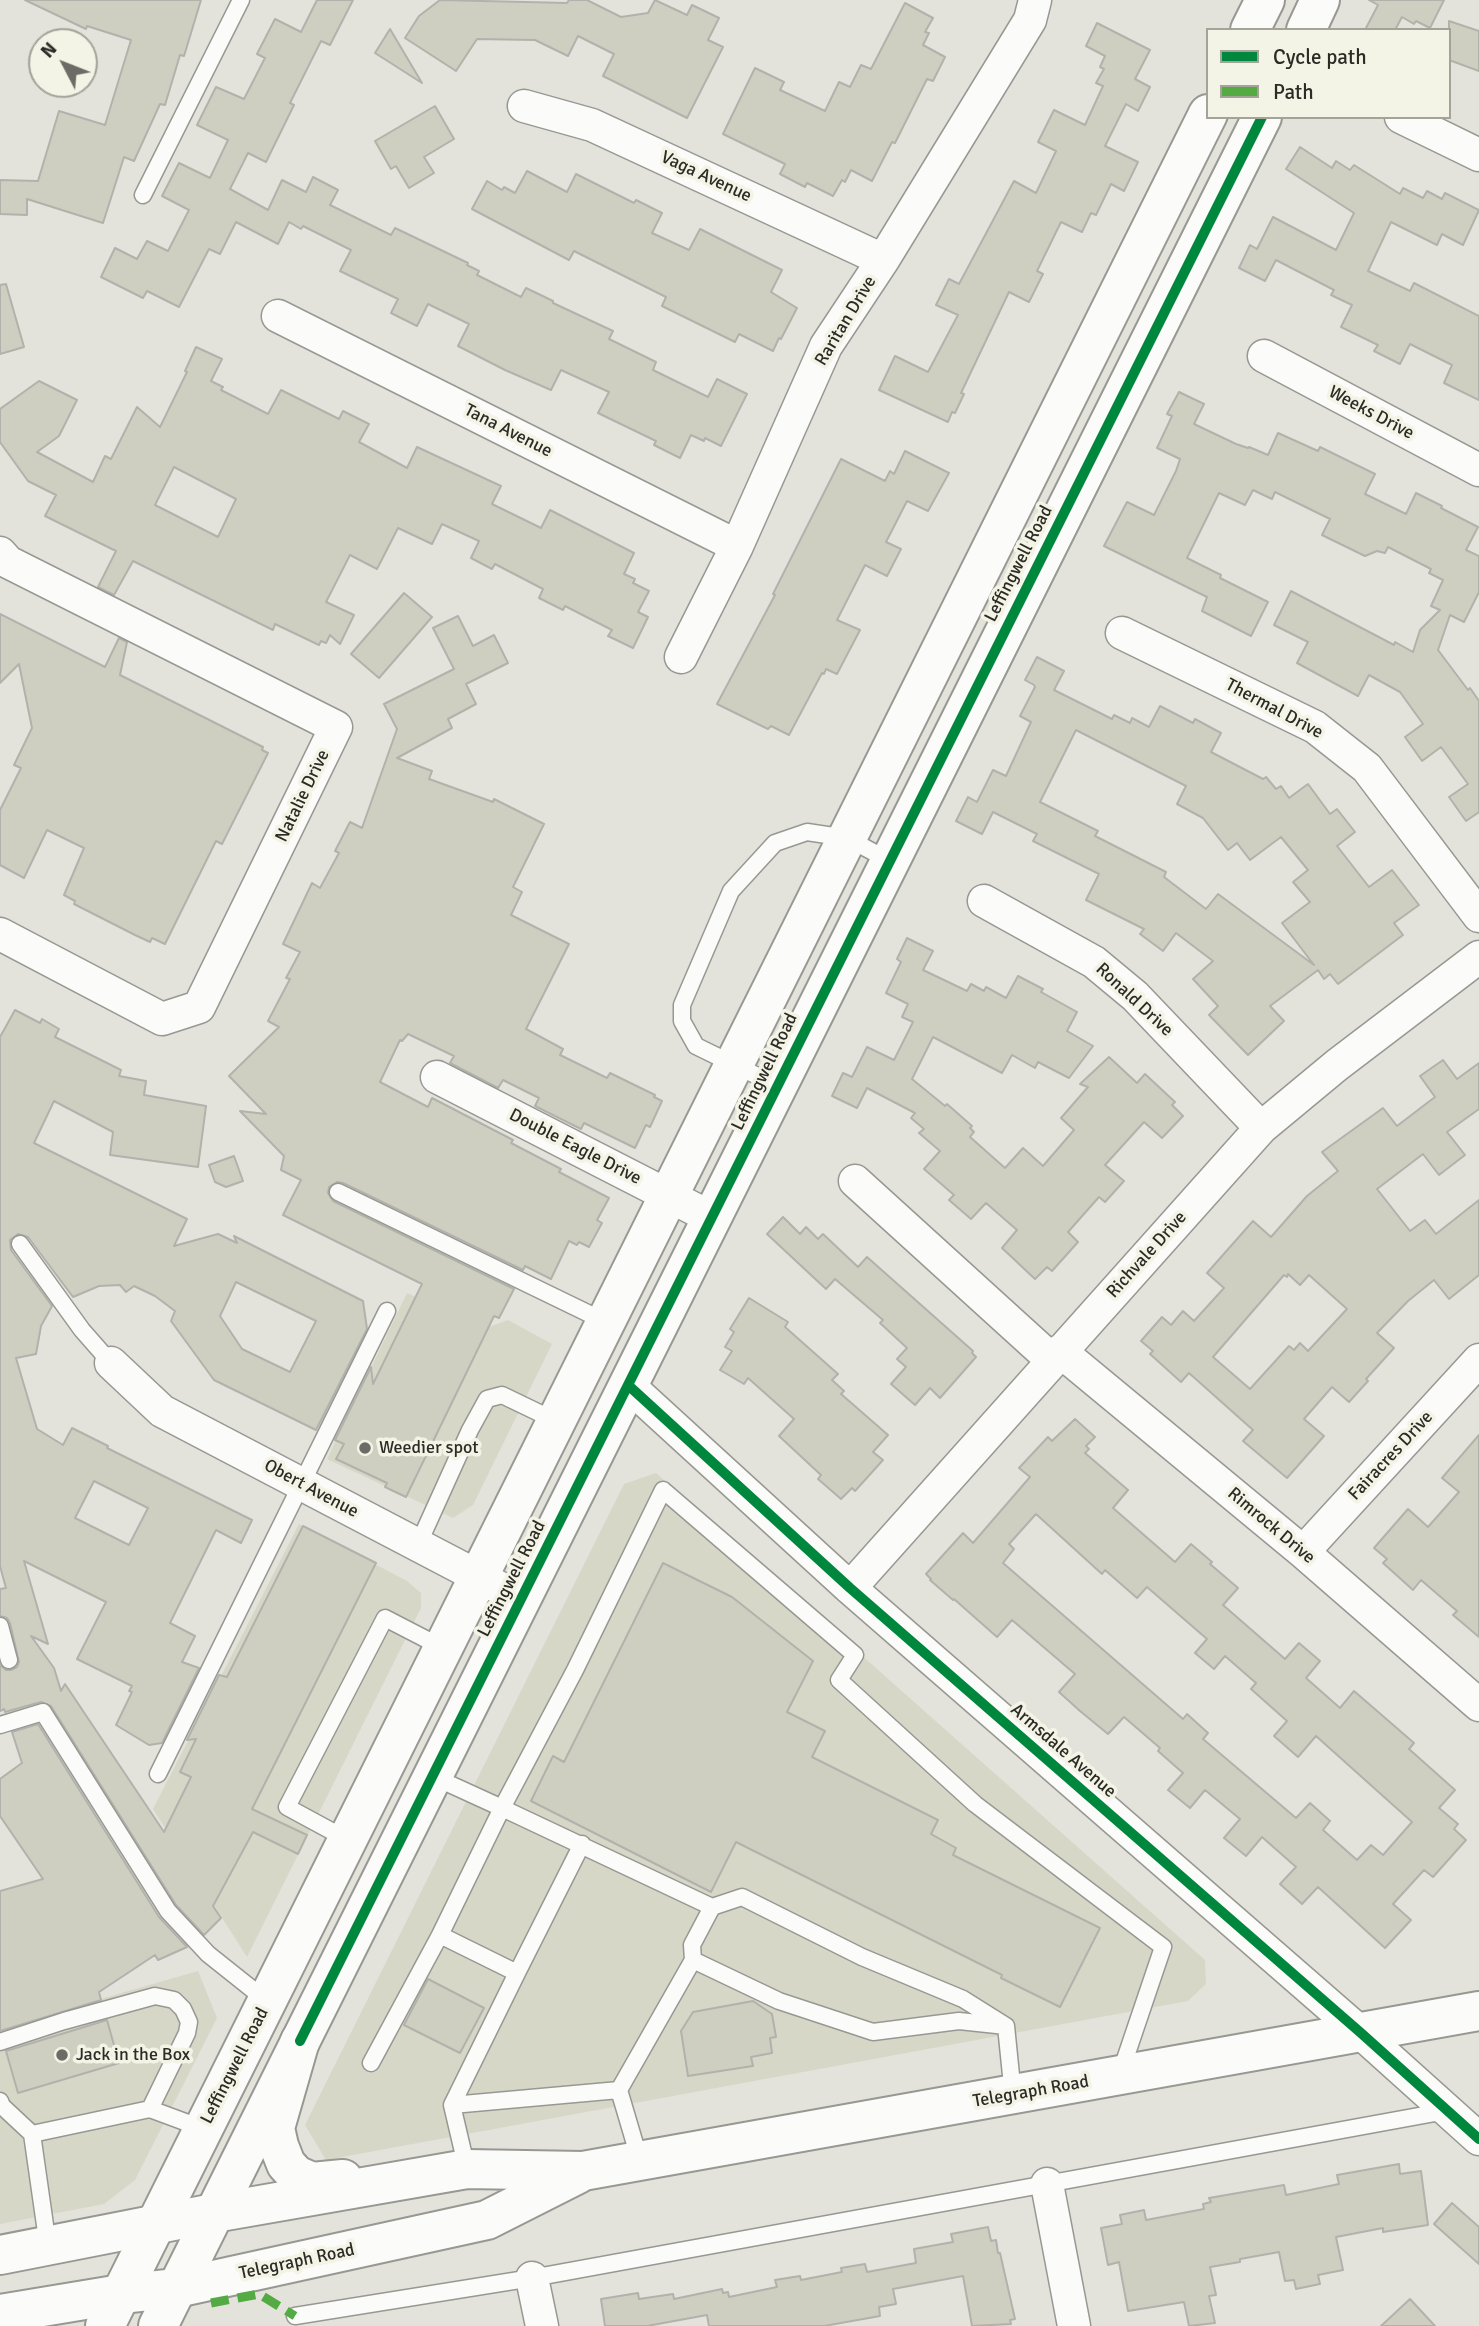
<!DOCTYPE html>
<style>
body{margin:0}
#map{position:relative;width:1479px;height:2326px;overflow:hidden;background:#e3e3dc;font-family:Signika,sans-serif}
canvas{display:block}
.legend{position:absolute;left:1206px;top:28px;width:245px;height:91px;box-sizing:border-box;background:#f3f3e6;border:2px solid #a3a39a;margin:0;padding:9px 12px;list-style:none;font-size:21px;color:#2c2c27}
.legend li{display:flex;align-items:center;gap:14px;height:35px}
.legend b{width:35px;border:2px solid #a3a39a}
.north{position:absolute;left:28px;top:28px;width:70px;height:70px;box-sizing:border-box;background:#f3f3e6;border:2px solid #a3a39a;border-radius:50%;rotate:312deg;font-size:19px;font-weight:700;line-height:28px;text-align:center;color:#2c2c27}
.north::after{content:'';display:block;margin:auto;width:24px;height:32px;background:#6c6c66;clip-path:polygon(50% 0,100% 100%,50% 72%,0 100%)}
</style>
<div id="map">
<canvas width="1479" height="2326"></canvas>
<ul class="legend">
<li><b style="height:9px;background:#00873e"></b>Cycle path</li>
<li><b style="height:9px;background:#54ab44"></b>Path</li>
</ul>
<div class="north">N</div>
</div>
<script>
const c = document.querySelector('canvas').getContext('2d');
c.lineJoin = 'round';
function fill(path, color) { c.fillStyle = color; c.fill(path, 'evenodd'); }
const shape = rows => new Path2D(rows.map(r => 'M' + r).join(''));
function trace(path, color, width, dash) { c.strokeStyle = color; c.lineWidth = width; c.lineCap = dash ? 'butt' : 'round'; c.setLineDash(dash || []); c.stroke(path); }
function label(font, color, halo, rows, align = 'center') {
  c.font = font + ' Signika,sans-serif'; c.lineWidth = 7; c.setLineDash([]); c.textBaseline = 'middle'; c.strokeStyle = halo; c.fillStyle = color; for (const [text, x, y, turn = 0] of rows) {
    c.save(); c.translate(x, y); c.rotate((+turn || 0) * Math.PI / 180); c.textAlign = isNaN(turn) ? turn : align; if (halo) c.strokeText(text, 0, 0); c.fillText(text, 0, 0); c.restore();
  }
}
fill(shape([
 [407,1293,486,1328,508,1320,552,1344,473,1505,453,1518,327,1459],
 [656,1473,1205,1960,1206,1984,1188,2001,326,2160,305,2125,624,1484],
 [299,1524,407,1581,421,1593,421,1608,247,1957,153,1809],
 [198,1971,217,2018,135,2180,104,2204,0,2224,0,2028]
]), '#d7d7c8');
const building = shape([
 [25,0,201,0,184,56,180,55,165,105,160,104,134,161,124,157,103,223,27,199,27,215,0,214,0,180,38,181,59,111,105,125,131,40,87,26,86,29,25,0],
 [317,0,353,0,330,45,321,41,290,103,294,105,266,162,248,153,230,189,268,210,282,180,306,192,313,177,338,190,330,205,391,235,395,228,468,263,467,265,479,271,477,275,521,297,526,288,553,301,553,303,613,331,609,339,656,362,653,370,708,397,717,379,747,394,721,446,705,438,704,441,691,435,680,458,654,445,656,441,598,413,609,392,561,370,551,390,505,370,458,346,469,324,428,304,417,326,391,313,398,299,340,271,351,250,303,226,301,229,289,222,278,244,236,222,220,254,209,249,179,307,147,291,143,298,101,277,115,248,137,259,147,241,168,251,189,210,162,196,179,163,210,178,228,140,197,125,216,87,244,99,265,58,257,54,275,19,301,32,317,0],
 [440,0,567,3,569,0,587,0,621,17,648,13,655,0,687,15,692,5,719,18,708,40,723,47,687,118,603,76,614,54,578,36,568,56,535,40,477,39,456,71,405,38,419,16,440,0],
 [1369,0,1444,0,1430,28,1416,21,1414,24,1402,17,1395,30,1365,30,1378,5,1369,0],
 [905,3,933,18,925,32,929,33,923,45,945,57,933,81,927,79,895,143,892,142,872,181,851,170,845,182,842,180,833,196,807,183,805,187,780,174,785,164,723,134,755,68,784,82,780,90,825,111,839,82,850,87,861,65,871,69,905,3],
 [1449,21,1479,31,1479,71,1449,60,1449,21],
 [1097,23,1150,50,1135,79,1150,87,1138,111,1126,104,1105,146,1138,162,1124,191,1111,184,1096,215,1091,213,1082,232,1061,222,1037,271,1043,274,1029,302,1009,292,961,393,964,394,955,413,952,412,948,422,879,390,895,356,928,372,958,315,936,305,949,279,959,284,1014,181,1036,193,1056,151,1038,142,1054,110,1085,125,1103,86,1096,83,1104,69,1100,67,1105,56,1086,46,1097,23],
 [390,29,422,83,375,53,390,29],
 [435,106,454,139,424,157,434,173,409,188,396,166,391,169,375,141,435,106],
 [1300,147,1332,168,1336,161,1350,170,1354,165,1400,194,1403,188,1423,198,1427,191,1442,199,1445,193,1479,210,1463,245,1442,234,1437,245,1391,222,1368,271,1410,291,1414,283,1479,316,1479,400,1444,383,1452,365,1410,344,1400,364,1374,351,1378,345,1341,327,1352,305,1331,295,1334,290,1276,260,1265,281,1239,268,1250,245,1257,249,1273,217,1336,250,1354,213,1286,169,1300,147],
 [527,171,567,192,576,174,634,203,636,200,662,213,652,233,689,250,700,229,782,270,771,292,797,308,781,339,779,338,773,351,739,334,735,342,662,306,666,297,574,251,569,260,472,209,487,181,502,190,504,187,515,193,527,171],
 [6,284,24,347,0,354,0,285,6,284],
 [196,347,222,359,211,381,223,387,221,390,268,414,281,390,339,419,343,411,369,424,359,442,407,468,417,447,501,486,492,504,541,528,550,510,634,553,624,574,635,579,633,583,649,591,638,612,648,617,633,648,608,636,612,630,565,606,563,610,539,598,543,589,495,564,492,569,471,558,479,541,442,524,432,544,398,528,377,569,350,555,326,602,354,615,340,644,330,635,326,643,321,641,319,645,275,624,273,630,133,561,114,595,98,587,116,551,45,516,56,495,28,481,0,442,0,409,39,381,77,400,59,436,37,452,93,482,105,456,111,459,137,407,160,427,187,372,185,371,196,347],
 [174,467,236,499,218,537,155,505,174,467],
 [1179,392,1204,404,1194,424,1236,444,1248,448,1249,447,1268,455,1278,433,1318,451,1320,447,1375,474,1365,494,1406,514,1416,493,1442,506,1441,508,1478,527,1466,550,1479,556,1479,592,1464,622,1450,615,1438,650,1468,690,1470,688,1479,701,1479,812,1466,821,1449,797,1468,784,1441,747,1422,761,1405,737,1423,724,1400,692,1369,675,1358,696,1297,663,1308,642,1274,625,1291,591,1394,645,1395,642,1413,652,1420,630,1440,610,1431,606,1443,580,1429,573,1431,569,1388,547,1385,553,1377,551,1365,556,1322,535,1330,519,1275,492,1272,499,1253,490,1245,505,1219,493,1187,558,1221,575,1220,578,1268,602,1251,636,1202,611,1207,597,1104,546,1127,502,1154,515,1176,471,1180,459,1157,448,1172,416,1167,414,1179,392],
 [905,451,949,473,928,511,907,501,886,542,901,549,887,576,865,565,837,620,860,630,837,674,826,669,824,674,822,673,789,735,771,726,768,729,717,704,775,595,773,594,841,459,885,481,890,471,894,474,905,451],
 [404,593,432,617,379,678,351,654,404,593],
 [0,614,105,667,119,638,127,642,120,675,263,747,262,750,268,753,222,844,216,841,165,944,152,938,150,942,135,935,74,904,75,901,64,895,84,848,47,830,24,878,0,865,0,810,21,768,14,765,32,728,19,664,0,683,0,614],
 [458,616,473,646,494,635,508,663,466,684,476,704,448,719,452,728,397,758,432,771,429,779,493,802,494,799,544,824,513,887,522,892,511,915,569,944,526,1029,563,1049,560,1055,607,1078,610,1073,655,1095,654,1097,662,1101,650,1127,646,1125,635,1148,584,1123,581,1129,535,1106,539,1098,503,1080,498,1088,450,1063,454,1056,408,1034,402,1041,400,1040,380,1082,428,1107,432,1098,513,1140,511,1143,561,1169,559,1172,609,1198,597,1220,602,1223,589,1247,579,1242,577,1245,569,1241,551,1279,525,1266,523,1270,343,1183,337,1182,329,1187,328,1193,333,1201,514,1289,499,1318,494,1316,406,1497,385,1487,387,1483,336,1459,344,1444,335,1440,371,1367,373,1384,422,1284,283,1215,301,1180,281,1170,284,1156,240,1111,266,1114,229,1076,279,1027,268,1021,290,979,286,978,300,952,283,944,312,883,320,888,339,853,335,851,350,822,362,828,397,729,384,704,454,669,433,628,458,616],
 [1037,657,1064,671,1054,690,1112,719,1114,715,1130,723,1132,718,1149,727,1160,706,1193,723,1195,719,1221,733,1211,752,1263,779,1266,777,1276,789,1281,786,1289,798,1308,784,1330,814,1337,809,1355,832,1337,846,1369,887,1392,870,1419,905,1394,923,1403,935,1338,984,1330,974,1324,979,1318,970,1270,1006,1284,1021,1248,1055,1209,1015,1218,1006,1193,979,1213,961,1176,933,1163,951,1140,934,1144,929,1086,900,1099,874,1033,841,1037,834,993,812,982,834,956,821,968,797,977,802,993,770,1006,776,1031,722,1020,716,1035,687,1034,685,1025,680,1037,657],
 [1076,730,1186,786,1177,804,1203,818,1228,850,1237,843,1250,860,1281,837,1308,870,1293,882,1310,902,1282,923,1314,965,1218,894,1206,909,1164,877,1166,872,1095,836,1098,831,1040,802,1076,730],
 [907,938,933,951,923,970,967,991,971,984,984,991,986,987,1006,998,1018,976,1043,989,1041,992,1077,1012,1067,1031,1093,1046,1069,1078,1038,1062,1035,1068,1012,1055,1002,1073,933,1037,912,1079,945,1106,947,1104,972,1126,970,1128,974,1132,970,1137,1005,1168,1023,1148,1043,1166,1074,1130,1061,1118,1088,1087,1080,1084,1109,1057,1137,1083,1145,1074,1175,1102,1172,1105,1183,1116,1162,1138,1144,1122,1105,1165,1124,1181,1105,1202,1099,1197,1068,1232,1078,1242,1052,1271,1047,1267,1035,1279,1002,1248,1017,1230,986,1203,971,1219,949,1200,954,1195,924,1169,940,1151,919,1133,924,1129,911,1118,915,1113,867,1088,857,1108,832,1096,843,1073,852,1077,867,1047,894,1060,913,1022,902,1017,908,1004,886,993,901,962,897,959,907,938],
 [15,1010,40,1023,42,1019,59,1029,55,1037,121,1070,119,1076,146,1081,144,1095,206,1106,198,1167,110,1155,113,1132,54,1101,34,1143,187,1219,174,1246,218,1234,237,1243,234,1236,363,1301,367,1329,316,1430,214,1380,171,1321,175,1311,155,1296,134,1286,126,1292,120,1285,99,1286,73,1297,28,1237,18,1234,10,1240,11,1250,52,1306,41,1326,36,1354,16,1358,37,1429,63,1445,72,1428,108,1446,107,1448,252,1520,241,1543,216,1530,170,1623,195,1636,182,1662,199,1668,162,1743,149,1745,116,1725,132,1692,129,1691,132,1686,77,1659,106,1602,24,1561,48,1644,31,1636,54,1668,61,1691,65,1684,164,1832,191,1777,180,1772,196,1739,187,1740,219,1675,227,1677,303,1526,376,1563,252,1809,307,1835,298,1854,253,1832,213,1906,221,1918,204,1935,176,1905,51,1706,41,1702,5,1712,4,1709,0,1711,0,1665,6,1670,11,1670,17,1667,19,1662,10,1623,7,1618,0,1616,0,1589,6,1588,0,1566,0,1037,15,1010],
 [236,1282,316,1321,290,1372,242,1349,220,1316,236,1282],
 [94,1481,148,1508,129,1545,75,1518,94,1481],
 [1443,1060,1457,1079,1479,1063,1479,1109,1447,1132,1465,1155,1439,1175,1423,1154,1377,1189,1410,1231,1425,1220,1436,1234,1479,1200,1479,1275,1449,1299,1434,1280,1408,1301,1377,1333,1394,1348,1366,1379,1368,1381,1349,1402,1332,1387,1304,1419,1324,1436,1287,1478,1243,1441,1253,1430,1235,1414,1189,1373,1181,1382,1150,1354,1153,1351,1141,1341,1162,1317,1171,1325,1183,1311,1194,1321,1224,1288,1207,1273,1253,1221,1271,1237,1307,1196,1338,1171,1322,1152,1383,1108,1397,1126,1435,1097,1420,1076,1443,1060],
 [1288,1274,1300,1285,1309,1275,1347,1309,1308,1351,1300,1343,1294,1350,1289,1346,1250,1389,1213,1357,1284,1275,1287,1277,1288,1274],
 [234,1156,243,1181,226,1187,215,1182,209,1165,234,1156],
 [783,1217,800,1234,806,1227,818,1239,823,1234,858,1267,867,1257,973,1351,972,1353,976,1357,940,1398,930,1388,915,1405,891,1384,906,1367,897,1359,907,1348,880,1323,883,1320,835,1279,826,1289,767,1234,783,1217],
 [749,1298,788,1322,785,1327,838,1374,832,1380,844,1391,841,1394,888,1435,873,1452,883,1460,855,1491,852,1488,841,1499,818,1479,821,1475,779,1436,794,1419,748,1378,744,1384,720,1370,732,1351,725,1347,734,1332,730,1329,749,1298],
 [1075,1419,1095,1437,1086,1446,1089,1449,1085,1453,1128,1490,1113,1508,1175,1562,1191,1544,1212,1562,1210,1564,1238,1588,1223,1605,1285,1659,1299,1643,1320,1661,1306,1678,1340,1708,1354,1691,1414,1743,1409,1749,1455,1790,1439,1808,1458,1824,1454,1829,1466,1840,1433,1877,1424,1870,1393,1904,1411,1920,1385,1948,1318,1887,1302,1904,1280,1884,1296,1867,1262,1837,1246,1856,1224,1838,1240,1819,1205,1790,1190,1808,1168,1790,1183,1773,1158,1751,1160,1748,1124,1717,1108,1734,1080,1711,1059,1692,1075,1674,1012,1620,997,1637,954,1599,953,1600,930,1580,931,1579,926,1574,963,1533,973,1543,1030,1477,1019,1468,1048,1437,1052,1441,1075,1419],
 [1036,1514,1102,1574,1105,1570,1137,1598,1147,1587,1207,1639,1195,1653,1214,1669,1225,1656,1256,1683,1251,1689,1287,1721,1274,1736,1298,1757,1316,1736,1412,1822,1383,1855,1371,1845,1357,1860,1323,1830,1330,1821,1310,1803,1296,1818,1203,1739,1208,1733,1187,1714,1183,1719,1003,1563,1014,1549,1009,1544,1036,1514],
 [1479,1435,1479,1637,1453,1615,1457,1611,1421,1580,1413,1590,1383,1563,1387,1559,1374,1548,1408,1509,1428,1527,1459,1492,1442,1478,1479,1435],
 [663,1563,732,1597,813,1661,787,1712,825,1731,812,1757,938,1820,931,1834,956,1848,953,1855,1100,1928,1060,2007,1001,1978,1002,1975,736,1842,711,1892,531,1801,553,1756,564,1762,663,1563],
 [38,1724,159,1917,187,1947,158,1960,155,1955,99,1992,101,2000,0,2031,0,1891,43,1879,0,1816,0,1779,22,1763,12,1732,38,1724],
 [428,1979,484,2008,460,2053,404,2025,428,1979],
 [753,2001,772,2014,776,2037,770,2038,772,2053,751,2057,753,2066,688,2076,681,2031,693,2012,753,2001],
 [107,2020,119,2063,18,2093,6,2051,107,2020],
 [1399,2164,1400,2174,1421,2171,1428,2225,1383,2232,1383,2228,1336,2237,1343,2270,1318,2275,1320,2284,1296,2289,1294,2280,1285,2281,1279,2252,1240,2259,1240,2262,1210,2267,1216,2295,1209,2296,1215,2323,1189,2326,1184,2302,1128,2311,1119,2262,1108,2265,1101,2228,1122,2224,1120,2215,1144,2210,1146,2220,1204,2209,1203,2204,1211,2202,1209,2198,1284,2185,1286,2195,1339,2184,1337,2175,1399,2164],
 [1452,2203,1479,2227,1479,2264,1434,2224,1452,2203],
 [988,2227,991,2241,996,2240,998,2253,1000,2253,1015,2319,1010,2320,1011,2324,972,2326,963,2276,893,2289,896,2304,879,2307,880,2316,824,2326,709,2326,707,2315,647,2326,605,2326,601,2299,638,2293,639,2299,673,2294,674,2299,722,2289,723,2293,728,2292,729,2297,777,2287,775,2280,800,2276,801,2280,842,2272,841,2268,865,2264,867,2272,916,2263,914,2249,953,2242,951,2234,988,2227],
 [1410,2299,1435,2326,1381,2326,1410,2299]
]);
fill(building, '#cfcfc1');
trace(building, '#b2b2ac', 2);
const lane = shape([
 [143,195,241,0],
 [778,1086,696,1046,682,1021,682,1005,731,891,775,843,807,832,847,838,890,861],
 [338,1192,606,1322],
 [20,1244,82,1330,111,1363],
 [418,1545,470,1430,487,1399,502,1395,556,1421],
 [0,1626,9,1660],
 [0,1725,43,1712,168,1911,208,1954,267,2001],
 [158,1774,387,1311],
 [432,1776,502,1808,575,1670,663,1490,855,1655,839,1680,975,1804,1163,1947,1120,2074],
 [348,1840,287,1807,385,1618,443,1648],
 [517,1973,582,1844],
 [1006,2026,959,2021,873,2032,779,2001,693,1960,692,1945,712,1907,742,1897,862,1957,963,1999,1006,2026,1013,2095],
 [0,2042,64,2021,155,1996,174,2000,183,2009,189,2022,187,2033,150,2109],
 [371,2063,440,1935],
 [0,2101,2,2106,32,2134],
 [452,2105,619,2090],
 [640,2161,619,2090,693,1960],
 [467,2169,452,2105,517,1973,440,1935,502,1808,712,1907],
 [48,2246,32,2134,150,2109,204,2129],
 [295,2316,532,2278,1446,2111]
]);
const street = shape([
 [524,106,592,125,883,260],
 [1401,117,1479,155],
 [278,316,737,546],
 [1264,356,1479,470],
 [0,553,8,562,336,727,199,1007,162,1019,0,934],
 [1122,633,1315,727,1367,768,1479,916],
 [681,657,737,546,826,346,883,260,1030,20,1035,0],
 [984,901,1094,962,1135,996,1261,1128],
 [437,1077,712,1218],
 [855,1181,1052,1360],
 [1060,1351,1303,1552,1479,1705],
 [111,1363,162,1411,521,1599],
 [628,1385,850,1588,1361,2033,1479,2139],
 [1303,1552,1479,1360],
 [850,1588,1261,1128,1337,1065,1479,957],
 [1047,2184,1074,2326],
 [532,2278,542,2326]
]);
const secondary = shape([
 [1250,30,1265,0],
 [1306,30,1320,0],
 [105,2326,1208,114],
 [158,2326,1262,117]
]);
const primary = shape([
 [300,2041,275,2128,279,2146,286,2164,296,2175,312,2182,343,2179],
 [0,2255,214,2213,467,2169,583,2171,1479,2011],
 [0,2314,121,2294,177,2288,487,2220,578,2174]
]);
trace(lane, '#989893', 19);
trace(street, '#989893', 35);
trace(secondary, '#989893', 42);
trace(primary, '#989893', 42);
trace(lane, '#fbfbfa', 16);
trace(street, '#fbfbfa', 32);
trace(secondary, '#fbfbfa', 38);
trace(primary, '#fbfbfa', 38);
trace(shape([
 [211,2303,259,2294,295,2316]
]), '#54ab44', 9, [18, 9]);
trace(shape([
 [628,1385,850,1588,1361,2033,1479,2139],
 [300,2041,1262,117]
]), '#00873e', 10);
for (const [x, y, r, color] of [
 [365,1448,7,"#6c6c66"],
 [62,2055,7,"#6c6c66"]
]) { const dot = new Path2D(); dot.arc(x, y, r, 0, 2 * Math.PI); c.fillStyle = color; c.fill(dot); trace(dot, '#f3f3e6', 2.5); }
label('18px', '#2c2c27', '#f3f3e6', [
 ["Vaga Avenue",706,177,25],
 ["Raritan Drive",846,321,-59],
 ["Weeks Drive",1371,413,28],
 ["Tana Avenue",508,431,27],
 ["Leffingwell Road",1019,564,-63],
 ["Thermal Drive",1274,709,28],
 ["Natalie Drive",303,796,-64],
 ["Ronald Drive",1134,1000,43],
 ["Leffingwell Road",765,1072,-64],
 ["Double Eagle Drive",575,1147,27],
 ["Richvale Drive",1147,1255,-48],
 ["Fairacres Drive",1391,1456,-47],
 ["Obert Avenue",311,1489,28],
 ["Rimrock Drive",1271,1526,40],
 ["Leffingwell Road",512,1579,-63],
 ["Armsdale Avenue",1063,1751,41],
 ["Leffingwell Road",235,2066,-63],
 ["Telegraph Road",1031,2092,-10],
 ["Telegraph Road",297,2262,-12]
]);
label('18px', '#2c2c27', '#f3f3e6', [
 ["Weedier spot",379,1448],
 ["Jack in the Box",76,2055]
], 'left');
</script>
